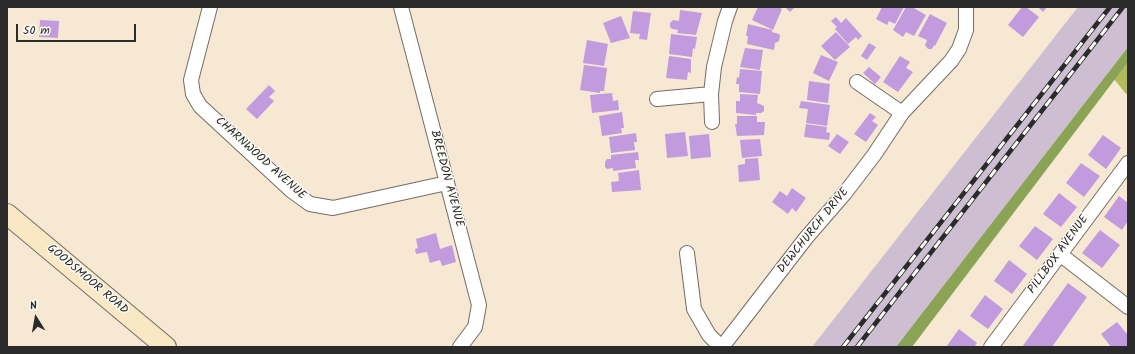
<!DOCTYPE html>
<style>
body{margin:0}
#map{position:relative;width:1135px;height:354px;overflow:hidden;background:#f7e8d4;font-family:Kalam,sans-serif}
canvas{display:block}
.frame{position:absolute;inset:0;border:8px solid #2b2b2b;pointer-events:none}
.north{position:absolute;left:16px;top:298px;width:40px;height:40px;-webkit-text-stroke:3px #fdfcf7;paint-order:stroke;rotate:349deg;font-size:11px;font-weight:700;line-height:16px;text-align:center;color:#2b2b2b}
.north::after{content:'';display:block;margin:auto;width:14px;height:18px;background:#2b2b2b;clip-path:polygon(50% 0,100% 100%,50% 72%,0 100%)}
.scale{position:absolute;left:16px;top:24px;width:120px;height:18px;box-sizing:border-box;border:2px solid #2b2b2b;border-top:0;padding-left:5px;font-size:12px;line-height:14px;white-space:nowrap;color:#2b2b2b;-webkit-text-stroke:3px #fdfcf7;paint-order:stroke}
</style>
<div id="map">
<canvas width="1135" height="354"></canvas>
<div class="frame"></div>
<div class="north">N</div>
<div class="scale">50 m</div>
</div>
<script>
const c = document.querySelector('canvas').getContext('2d');
c.lineJoin = 'round';
function fill(path, color) { c.fillStyle = color; c.fill(path, 'evenodd'); }
const shape = rows => new Path2D(rows.map(r => 'M' + r).join(''));
function trace(path, color, width, dash) { c.strokeStyle = color; c.lineWidth = width; c.lineCap = dash ? 'butt' : 'round'; c.setLineDash(dash || []); c.stroke(path); }
function label(font, color, halo, rows, align = 'center') {
  c.font = font + ' Kalam,sans-serif'; c.lineWidth = 3; c.setLineDash([]); c.textBaseline = 'middle'; c.strokeStyle = halo; c.fillStyle = color; for (const [text, x, y, turn = 0] of rows) {
    c.save(); c.translate(x, y); c.rotate((+turn || 0) * Math.PI / 180); c.textAlign = isNaN(turn) ? turn : align; if (halo) c.strokeText(text, 0, 0); c.fillText(text, 0, 0); c.restore();
  }
}
fill(shape([
 [1078,7,1128,7,1128,47,896,347,812,347]
]), '#cdbed2');
fill(shape([
 [1128,62,1128,93,1126,94,1114,79]
]), '#afbb5d');
fill(shape([
 [1128,47,1128,62,912,347,896,347]
]), '#8ba354');
fill(shape([
 [758,7,778,7,782,9,773,30,752,20],
 [785,7,795,7,790,12],
 [882,7,904,7,895,24,889,21,887,25,876,19],
 [906,7,912,7,926,15,914,36,906,32,903,37,893,30],
 [1022,7,1026,7,1039,17,1023,37,1008,25],
 [1038,7,1047,7,1043,12],
 [680,10,702,13,696,35,677,33,678,30,672,29,670,27,670,23,673,20,679,21],
 [633,11,651,13,647,40,639,39,640,34,630,33],
 [930,14,947,23,935,46,934,45,932,49,928,49,925,45,927,40,918,36],
 [621,16,630,38,611,43,603,23],
 [836,17,841,23,846,18,862,36,858,40,856,37,848,44,835,29,837,27,831,21],
 [40,20,59,21,58,38,39,37],
 [748,24,772,30,772,32,779,34,780,36,779,41,775,43,774,50,747,44,748,36,746,36],
 [836,32,850,47,835,60,821,46],
 [671,34,697,37,695,49,693,48,692,57,669,54],
 [587,40,608,44,604,66,583,63],
 [869,43,876,47,867,60,861,56],
 [745,48,763,50,760,70,740,67],
 [821,55,838,62,829,81,813,73],
 [669,56,691,59,691,73,688,72,687,80,666,78],
 [900,56,910,62,906,68,913,72,898,92,883,82],
 [584,65,607,68,604,91,600,91,600,93,580,90],
 [869,67,881,77,875,84,863,73],
 [740,69,762,71,760,94,739,92,739,84,736,84,737,77,739,78],
 [809,81,830,84,828,103,807,100],
 [269,85,275,91,269,97,274,101,257,119,246,109],
 [612,93,613,101,618,100,619,110,592,113,590,95],
 [740,94,758,95,757,103,764,106,764,111,761,113,756,113,756,115,736,113,736,101,740,101],
 [801,101,830,105,827,126,806,123,808,109,799,108],
 [622,112,624,128,621,128,622,133,602,136,599,116],
 [870,113,876,117,872,121,878,125,866,142,854,134],
 [737,116,757,116,757,122,765,122,764,135,737,136,735,124,737,124],
 [806,124,827,127,826,132,830,133,829,140,804,137],
 [685,132,688,156,667,158,665,134],
 [636,133,637,142,634,142,635,150,611,153,609,137],
 [709,134,711,157,691,159,689,136],
 [837,134,849,142,840,154,828,146],
 [1103,135,1121,148,1106,169,1088,155],
 [760,139,762,156,742,158,740,140],
 [638,152,639,160,635,160,636,168,613,171,613,168,607,169,605,167,605,162,607,159,611,159,611,155],
 [758,158,760,180,739,182,738,165,745,164,745,159],
 [1081,163,1100,176,1084,197,1066,183],
 [639,170,641,190,612,192,611,182,619,181,618,173],
 [792,188,806,198,796,212,792,208,788,214,772,202,780,191,787,196],
 [1059,193,1077,207,1061,227,1043,214],
 [1119,196,1128,203,1128,221,1122,230,1104,217],
 [1035,226,1053,239,1037,260,1019,246],
 [1100,230,1120,245,1102,268,1082,253],
 [436,233,440,249,452,245,456,262,442,266,440,260,430,263,427,252,416,254,415,249,418,248,416,239],
 [1009,260,1027,274,1012,294,994,281],
 [1068,283,1087,297,1052,347,1022,347],
 [985,295,1003,309,988,329,970,316],
 [1117,322,1128,335,1128,347,1111,347,1101,334],
 [959,329,977,343,974,347,946,347]
]), '#c19bde');
const street = shape([
 [210,7,191,80,193,94,200,106,292,191,310,204,333,208,447,183],
 [401,7,479,305,475,327,460,347],
 [857,82,902,113],
 [657,99,711,94],
 [712,122,711,94,714,67,725,21,730,7],
 [687,253,694,309,709,335,721,347],
 [1061,255,1128,307],
 [722,347,806,238,845,193,874,155,902,113,951,61,959,49,966,30,966,7],
 [991,347,1128,163]
]);
const secondary = shape([
 [7,214,166,347]
]);
trace(street, '#726d66', 16);
trace(secondary, '#726d66', 22);
trace(street, '#fff', 14);
trace(secondary, '#fae7c3', 20);
const rail = shape([
 [843,347,1110,7],
 [857,347,1123,7]
]);
trace(rail, '#2b2b2b', 4.5);
trace(rail, '#fdfcf7', 3, [9]);
label('12px', '#2b2b2b', '#fdfcf7', [
 ["CHARNWOOD AVENUE",260,159,42],
 ["BREEDON AVENUE",446,179,75],
 ["DEWCHURCH DRIVE",814,231,-51],
 ["PILLBOX AVENUE",1059,255,-54],
 ["GOODSMOOR ROAD",87,280,40]
]);
</script>
